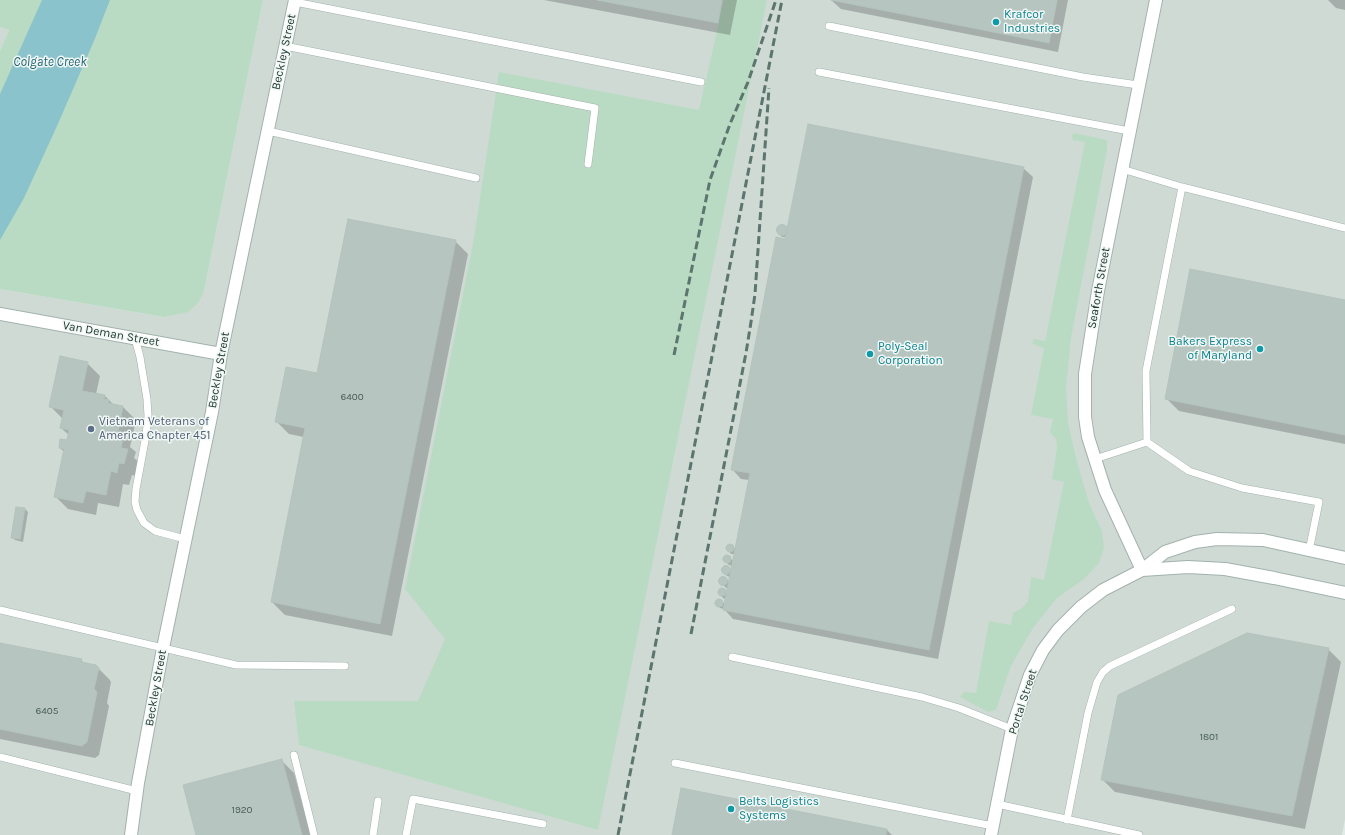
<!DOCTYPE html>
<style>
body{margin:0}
canvas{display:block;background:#e0eae6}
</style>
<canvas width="1345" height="835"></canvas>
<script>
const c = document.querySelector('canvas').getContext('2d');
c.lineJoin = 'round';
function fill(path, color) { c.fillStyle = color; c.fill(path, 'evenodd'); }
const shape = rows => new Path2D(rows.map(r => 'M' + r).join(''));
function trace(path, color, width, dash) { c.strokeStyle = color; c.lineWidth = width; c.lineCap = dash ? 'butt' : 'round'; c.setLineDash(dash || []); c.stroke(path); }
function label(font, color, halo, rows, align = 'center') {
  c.font = font + ' Karla,sans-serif'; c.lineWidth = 3; c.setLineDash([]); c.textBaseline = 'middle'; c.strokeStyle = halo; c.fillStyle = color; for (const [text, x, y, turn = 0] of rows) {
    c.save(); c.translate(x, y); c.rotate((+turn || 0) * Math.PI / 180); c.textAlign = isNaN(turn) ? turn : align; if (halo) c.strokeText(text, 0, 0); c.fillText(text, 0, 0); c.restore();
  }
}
fill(shape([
 [263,0,1345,0,1345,819,1342,835,0,835,0,289,164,317,204,291],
 [0,27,9,30,0,51]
]), '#cfdad5');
fill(shape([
 [0,0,263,0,204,291,198,303,188,312,164,317,0,289,0,51,9,30,0,27],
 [724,0,767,0,598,830,299,745,294,701,418,701,445,639,405,589,474,238,499,72,699,110],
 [1074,133,1107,140,1107,150,1071,338,1066,388,1068,423,1077,462,1089,503,1102,531,1104,548,1099,563,1084,579,1057,598,1033,628,1011,666,996,710,988,712,960,697,964,692,976,693,989,621,1011,625,1013,613,1022,608,1028,601,1031,577,1044,580,1064,482,1052,479,1057,448,1056,439,1050,432,1053,419,1031,415,1044,348,1032,344,1034,339,1045,341,1085,142,1073,140,1072,136]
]), '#badbc3');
fill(shape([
 [42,0,110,0,94,41,57,126,24,198,0,240,0,94]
]), '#8bc3cd');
fill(shape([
 [544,0,737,0,730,35],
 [831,0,1068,0,1058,52,841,9],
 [1328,0,1345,0,1345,10,1336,8],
 [1023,168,1033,177,938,659,733,619,724,609,720,608,716,603,717,601,720,600,725,604,726,599,723,598,719,592,722,589,727,593,728,588,726,588,720,581,723,578,729,582,730,577,727,576,722,570,726,567,731,571,732,566,729,565,724,559,725,557,728,556,733,561,735,554,731,554,727,548,728,546,733,547,736,549,749,480,741,479,732,469,786,240,787,237,782,237,779,234,778,230,779,227,782,226,788,230],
 [455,241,468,254,392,636,285,615,272,602,304,437,289,434,276,421],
 [1345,301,1345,444,1179,411,1166,398],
 [87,363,100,376,96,394,105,396,114,405,123,407,136,420,130,447,136,452,134,458,140,463,137,476,132,475,129,485,123,484,119,507,98,503,96,515,68,509,55,496,64,452,60,448,67,441,69,435,61,428,63,419,50,406],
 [16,508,25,509,28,512,23,542,15,540,12,537],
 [0,644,81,660,85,664,96,666,109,679,111,682,107,703,109,706,99,755,95,758,0,739],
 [1328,649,1341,662,1305,829,1115,792,1102,779],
 [281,760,294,773,311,835,197,835],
 [887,830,892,835,673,835]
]), '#0003');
const building = shape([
 [597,0,722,0,718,23,597,0],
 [831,0,1057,0,1049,43,831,0],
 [808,124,1024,167,929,650,723,610,750,473,731,470,776,237,785,239,808,124],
 [348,219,456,240,380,624,271,602,305,428,275,422,286,367,317,373,348,219],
 '776.5 230a5.5 5.5 0 1 1 11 0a5.5 5.5 0 1 1-11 0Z',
 [1190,269,1345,300,1345,435,1165,399,1190,269],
 [60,356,88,362,82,391,105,395,104,399,109,400,108,403,123,406,117,438,123,439,121,448,128,449,124,464,119,463,117,473,111,471,106,495,86,491,83,503,54,497,64,449,59,448,60,439,67,440,69,430,60,428,64,410,49,407,60,356],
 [16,507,25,508,20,539,11,538,16,507],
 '726 548a4 4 0 1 1 8 0a4 4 0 1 1-8 0Z',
 '723 559a4 4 0 1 1 8 0a4 4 0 1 1-8 0Z',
 '721.5 570a4.5 4.5 0 1 1 9 0a4.5 4.5 0 1 1-9 0Z',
 '718.5 581a4.5 4.5 0 1 1 9 0a4.5 4.5 0 1 1-9 0Z',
 '718 592a4 4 0 1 1 8 0a4 4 0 1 1-8 0Z',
 '715 603a4 4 0 1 1 8 0a4 4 0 1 1-8 0Z',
 [1247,633,1329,648,1292,816,1101,780,1118,695,1247,633],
 [0,643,82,659,81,662,96,665,99,668,94,689,97,692,87,742,82,746,0,729,0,643],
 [282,759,302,835,196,835,183,785,282,759],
 [681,788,887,829,886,835,672,835,681,788]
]);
fill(building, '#b6c5bf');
trace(building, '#b3c3bd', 1);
const service = shape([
 [295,2,701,82],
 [829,26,1083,77,1138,85],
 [285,46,595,108,588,164],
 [819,72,1129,131],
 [268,131,476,178],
 [1122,169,1182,187,1345,228],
 [135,338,140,357,147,399,148,416,146,435,136,489,135,502,137,510,144,523,155,531,185,539],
 [1147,442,1146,371,1182,187],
 [1095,459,1147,442,1189,471,1242,488,1319,502,1309,551],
 [0,610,236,665,345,666],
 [732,657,922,697,959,708,1012,729],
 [294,755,314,835],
 [0,757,137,791],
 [675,763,993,826],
 [997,804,1139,835],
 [1067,820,1088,713,1097,682,1103,672,1110,666,1232,609],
 [373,835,378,801],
 [406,835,413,799,543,824]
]);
const minor = shape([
 [0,314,221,354],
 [1142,570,1105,490,1088,437,1085,417,1085,374,1098,291,1156,0],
 [1142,570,1188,567,1225,569,1274,578,1345,593],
 [131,835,138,783,163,648,212,412,221,354,295,0],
 [991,835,1012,729,1030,675,1043,650,1058,630,1081,607,1103,590,1142,570,1165,552,1195,542,1217,539,1263,540,1345,558]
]);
trace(service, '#a3b2ad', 8);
trace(minor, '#a3b2ad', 14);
trace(service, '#fff', 7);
trace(minor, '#fff', 12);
trace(shape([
 [674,355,710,180,730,124,748,82,776,0],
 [691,634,746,353,751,322,755,294,769,88],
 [618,835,782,0]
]), '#5c756f', 3, [8, 4]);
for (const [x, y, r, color] of [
 [996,22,4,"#0f9aa8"],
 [1260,349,4,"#0f9aa8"],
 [870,354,4,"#0f9aa8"],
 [91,429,4,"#5c6f8a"],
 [731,809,4,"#0f9aa8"]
]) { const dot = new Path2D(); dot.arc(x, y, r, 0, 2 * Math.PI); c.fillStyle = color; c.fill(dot); trace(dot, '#f1f7f4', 1.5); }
label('10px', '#475d56', null, [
 ["6400",352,397],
 ["6405",47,711],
 ["1801",1209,737],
 ["1920",242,810]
]);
label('12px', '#0d838f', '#f1f7f4', [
 ["Krafcor",1004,15],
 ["Industries",1004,29],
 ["Bakers Express",1252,342,"right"],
 ["of Maryland",1252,356,"right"],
 ["Poly-Seal",878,347],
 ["Corporation",878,361],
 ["Belts Logistics",739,802],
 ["Systems",739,816]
], 'left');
label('12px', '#223a33', '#f1f7f4', [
 ["Beckley Street",284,52,-78],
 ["Seaforth Street",1099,288,-80],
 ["Van Deman Street",111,334,10],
 ["Beckley Street",219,370,-80],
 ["Beckley Street",156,688,-80],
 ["Portal Street",1023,702,-72]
]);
label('12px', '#4e5e75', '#f1f7f4', [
 ["Vietnam Veterans of",99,422],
 ["America Chapter 451",99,436]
], 'left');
label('italic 13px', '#206472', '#f1f7f4', [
 ["Colgate Creek",50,62]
]);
</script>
